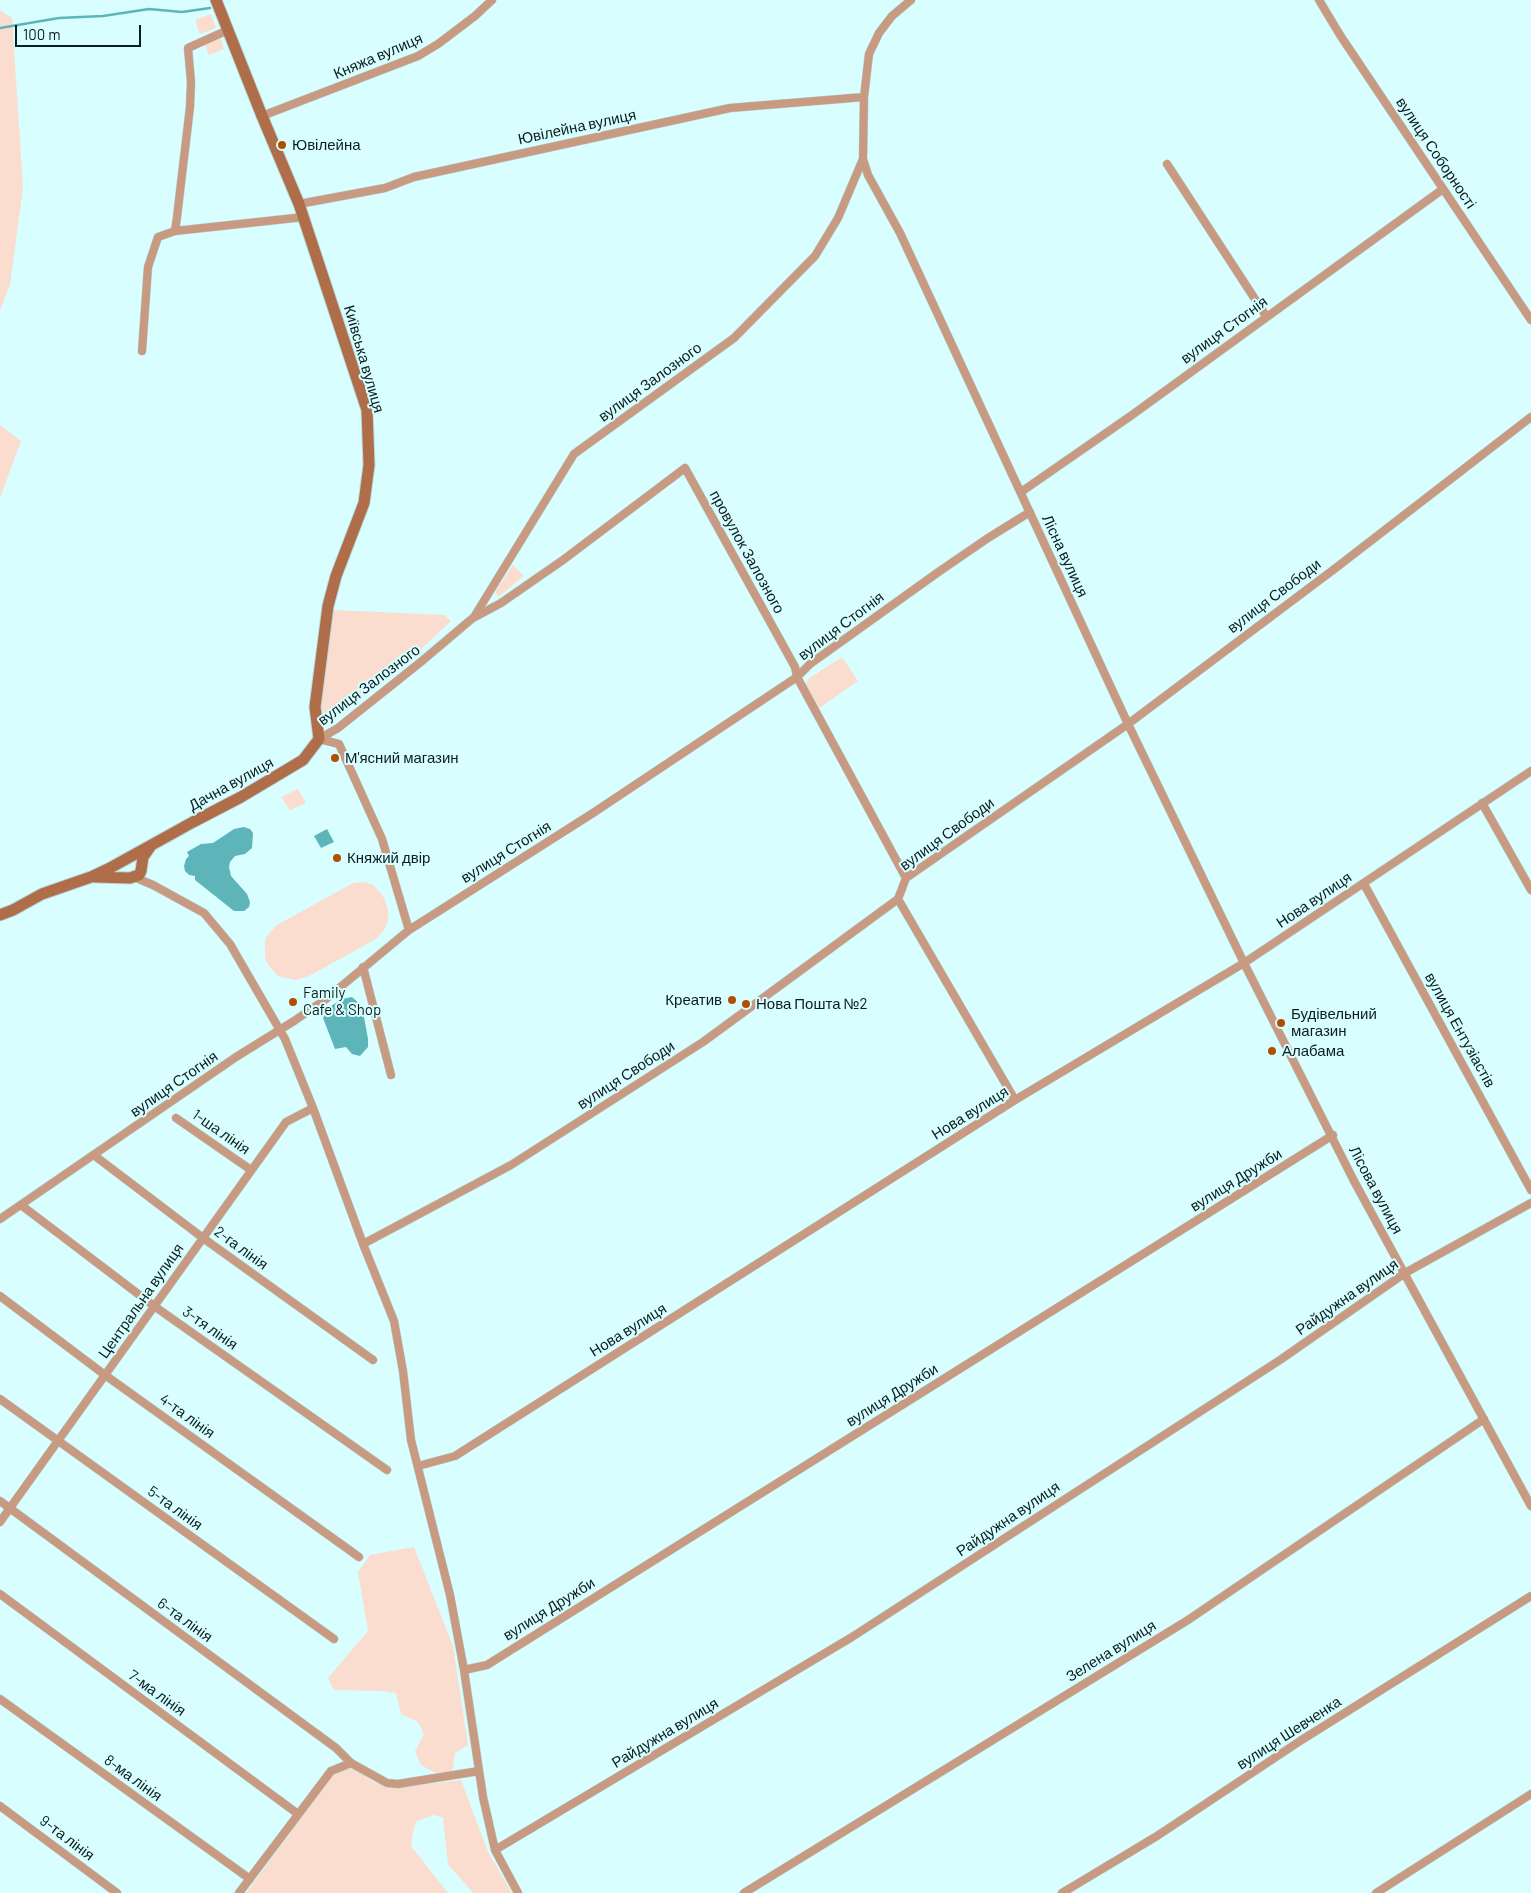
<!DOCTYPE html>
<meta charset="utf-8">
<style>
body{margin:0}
#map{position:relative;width:1531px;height:1893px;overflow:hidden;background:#d8feff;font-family:Barlow,sans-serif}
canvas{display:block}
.scale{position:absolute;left:15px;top:25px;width:126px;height:22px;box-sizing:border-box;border:2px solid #0b1e1f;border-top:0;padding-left:6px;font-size:15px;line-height:18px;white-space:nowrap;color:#0b1e1f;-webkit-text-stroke:4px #d8feff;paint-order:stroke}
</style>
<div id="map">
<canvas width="1531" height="1893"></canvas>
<div class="scale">100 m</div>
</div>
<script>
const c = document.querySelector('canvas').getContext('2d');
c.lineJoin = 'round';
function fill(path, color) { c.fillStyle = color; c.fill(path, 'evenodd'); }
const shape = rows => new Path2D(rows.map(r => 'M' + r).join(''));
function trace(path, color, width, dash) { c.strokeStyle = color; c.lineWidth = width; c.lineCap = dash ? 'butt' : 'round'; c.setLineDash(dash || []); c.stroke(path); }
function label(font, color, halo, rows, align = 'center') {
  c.font = font + ' Barlow,sans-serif'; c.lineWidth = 4; c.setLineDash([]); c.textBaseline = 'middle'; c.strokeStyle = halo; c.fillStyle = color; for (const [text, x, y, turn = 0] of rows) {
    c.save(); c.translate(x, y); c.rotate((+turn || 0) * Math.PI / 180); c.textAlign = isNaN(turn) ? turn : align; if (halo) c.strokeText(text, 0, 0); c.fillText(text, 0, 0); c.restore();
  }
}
fill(shape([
 [0,10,12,18,23,187,10,285,0,310],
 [211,14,216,28,200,34,195,20],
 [220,36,224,49,209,55,204,43],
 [0,425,21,441,0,498],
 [513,565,524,576,498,597,495,592],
 [334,610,445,615,451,621,418,652,327,723,322,725,318,721],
 [842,657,858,681,819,708,806,685,808,679],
 [298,789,306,803,290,810,281,797],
 [364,882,373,885,380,892,385,900,388,911,388,921,384,930,376,939,309,976,296,980,278,976,269,966,265,958,265,940,270,932,277,925,344,888,354,883],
 [414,1547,453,1646,468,1745,455,1753,453,1769,450,1773,437,1774,421,1765,415,1751,424,1734,418,1722,401,1714,396,1693,383,1691,334,1690,328,1678,368,1631,358,1572,370,1555],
 [352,1766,373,1782,395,1788,461,1780,488,1852,512,1893,473,1893,448,1864,443,1818,434,1815,417,1821,413,1831,411,1846,448,1893,246,1893,334,1773]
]), '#faddce');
fill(shape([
 [244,827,250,829,253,833,252,848,245,854,235,856,230,862,229,867,231,876,247,894,250,902,249,907,244,911,234,911,195,880,195,876,189,875,185,871,184,866,186,859,189,856,187,852,201,844,213,843,234,829],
 [327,829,334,842,321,848,314,836],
 [352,997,362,1006,368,1039,368,1047,360,1056,352,1054,346,1047,335,1049,323,1018,328,1008,342,999]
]), '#5eb5b9');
trace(shape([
 [0,28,59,18,103,16,149,9,182,12,210,8]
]), '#5eb5b9', 2.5);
const street = shape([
 [1319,0,1340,35,1531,320],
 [262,116,418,56,438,44,475,16,492,0],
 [863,159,868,175,900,233,1128,724,1244,963,1354,1181,1531,1506],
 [1167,164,1266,316],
 [299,204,385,188,414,177,730,108,864,97],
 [175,231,304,217],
 [142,351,148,267,158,237,175,231,177,217,190,107,191,82,188,48,228,30],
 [1021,492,1132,415,1443,189],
 [475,617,501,603,563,560,685,468,795,667,797,677,906,878],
 [319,739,338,728,422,661,474,617,574,454,734,338,815,256,838,218,863,159,864,97,869,54,879,33,892,16,911,0],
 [319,739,339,744,382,839,409,930],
 [1482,803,1531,890],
 [134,877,153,885,204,913,230,944,285,1039,313,1108,363,1244,394,1321,403,1371,411,1440,450,1595,464,1670,483,1797,495,1850,518,1893],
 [1364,884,1531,1190],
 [898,899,1015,1100],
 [363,967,391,1075],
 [176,1118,251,1170],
 [95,1156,203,1238,373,1360],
 [21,1205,154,1306,387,1470],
 [0,1219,236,1057,294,1021,326,999,409,930,593,813,797,677,810,664,937,573,988,538,1030,512],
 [363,1244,511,1165,703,1042,898,899,906,878,1128,724,1337,567,1531,417],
 [0,1296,105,1375,359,1557],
 [0,1399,334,1639],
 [418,1466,455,1456,1015,1100,1244,963,1531,771],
 [0,1501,336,1748,351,1763,387,1783,398,1784,479,1771],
 [0,1522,286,1122,313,1108],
 [0,1594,298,1814],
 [464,1670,487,1665,1333,1135],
 [0,1699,250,1879],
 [0,1806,117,1893],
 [495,1850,852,1637,1280,1360,1405,1273,1531,1203],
 [239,1893,331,1771,351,1763],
 [744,1893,1188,1620,1484,1419],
 [1062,1893,1157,1836,1300,1741,1531,1596],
 [1376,1893,1531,1794]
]);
const secondary = shape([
 [95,877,130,878,139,875,141,871,143,857,150,847],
 [0,915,13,910,42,894,91,877,110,868,193,822,241,797,303,760,319,739,315,707,328,606,336,576,364,503,369,465,367,410,299,204,262,116,216,0]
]);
trace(street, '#b7dadb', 9);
trace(secondary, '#b7dadb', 13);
trace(street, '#c89a82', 8);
trace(secondary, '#af6d49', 11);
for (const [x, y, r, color] of [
 [282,145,5,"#af4f02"],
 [335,758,5,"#af4f02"],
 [337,858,5,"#af4f02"],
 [732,1000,5,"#af4f02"],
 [293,1002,5,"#af4f02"],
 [746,1004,5,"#af4f02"],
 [1281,1023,5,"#af4f02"],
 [1272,1051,5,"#af4f02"]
]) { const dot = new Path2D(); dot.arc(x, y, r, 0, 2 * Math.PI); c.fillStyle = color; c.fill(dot); trace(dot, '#d8feff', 2); }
label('15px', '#0b1e1f', '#d8feff', [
 ["Княжа вулиця",378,56,-23],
 ["Ювілейна вулиця",577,127,-12],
 ["вулиця Соборності",1436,153,56],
 ["вулиця Стогнія",1224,330,-36],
 ["Київська вулиця",364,359,74],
 ["вулиця Залозного",650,382,-36],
 ["провулок Залозного",747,552,61],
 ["Лісна вулиця",1065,556,65],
 ["вулиця Свободи",1274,596,-37],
 ["вулиця Стогнія",841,626,-37],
 ["вулиця Залозного",369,685,-37],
 ["Дачна вулиця",231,784,-29],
 ["вулиця Свободи",947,834,-36],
 ["вулиця Стогнія",506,852,-32],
 ["Нова вулиця",1314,900,-34],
 ["вулиця Ентузіастів",1460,1030,61],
 ["вулиця Свободи",626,1075,-33],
 ["вулиця Стогнія",174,1084,-35],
 ["Нова вулиця",970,1113,-32],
 ["1-ша лінія",221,1132,35],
 ["вулиця Дружби",1236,1180,-32],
 ["Лісова вулиця",1376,1190,62],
 ["2-га лінія",241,1248,36],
 ["Райдужна вулиця",1347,1297,-35],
 ["Центральна вулиця",141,1301,-55],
 ["3-тя лінія",210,1328,35],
 ["Нова вулиця",628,1330,-32],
 ["вулиця Дружби",892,1395,-32],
 ["4-та лінія",187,1416,36],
 ["5-та лінія",175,1508,36],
 ["Райдужна вулиця",1008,1519,-34],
 ["вулиця Дружби",549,1609,-32],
 ["6-та лінія",185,1620,36],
 ["Зелена вулиця",1111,1651,-32],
 ["7-ма лінія",157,1693,36],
 ["Райдужна вулиця",665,1733,-31],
 ["вулиця Шевченка",1289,1733,-33],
 ["8-ма лінія",133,1778,36],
 ["9-та лінія",67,1838,37]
]);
label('15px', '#0b1e1f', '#d8feff', [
 ["Ювілейна",292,145],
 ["М'ясний магазин",345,758],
 ["Княжий двір",347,858],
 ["Family",303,993],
 ["Cafe & Shop",303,1010],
 ["Креатив",722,1000,"right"],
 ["Нова Пошта №2",756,1004],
 ["Будівельний",1291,1014],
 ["магазин",1291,1031],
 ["Алабама",1282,1051]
], 'left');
</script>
